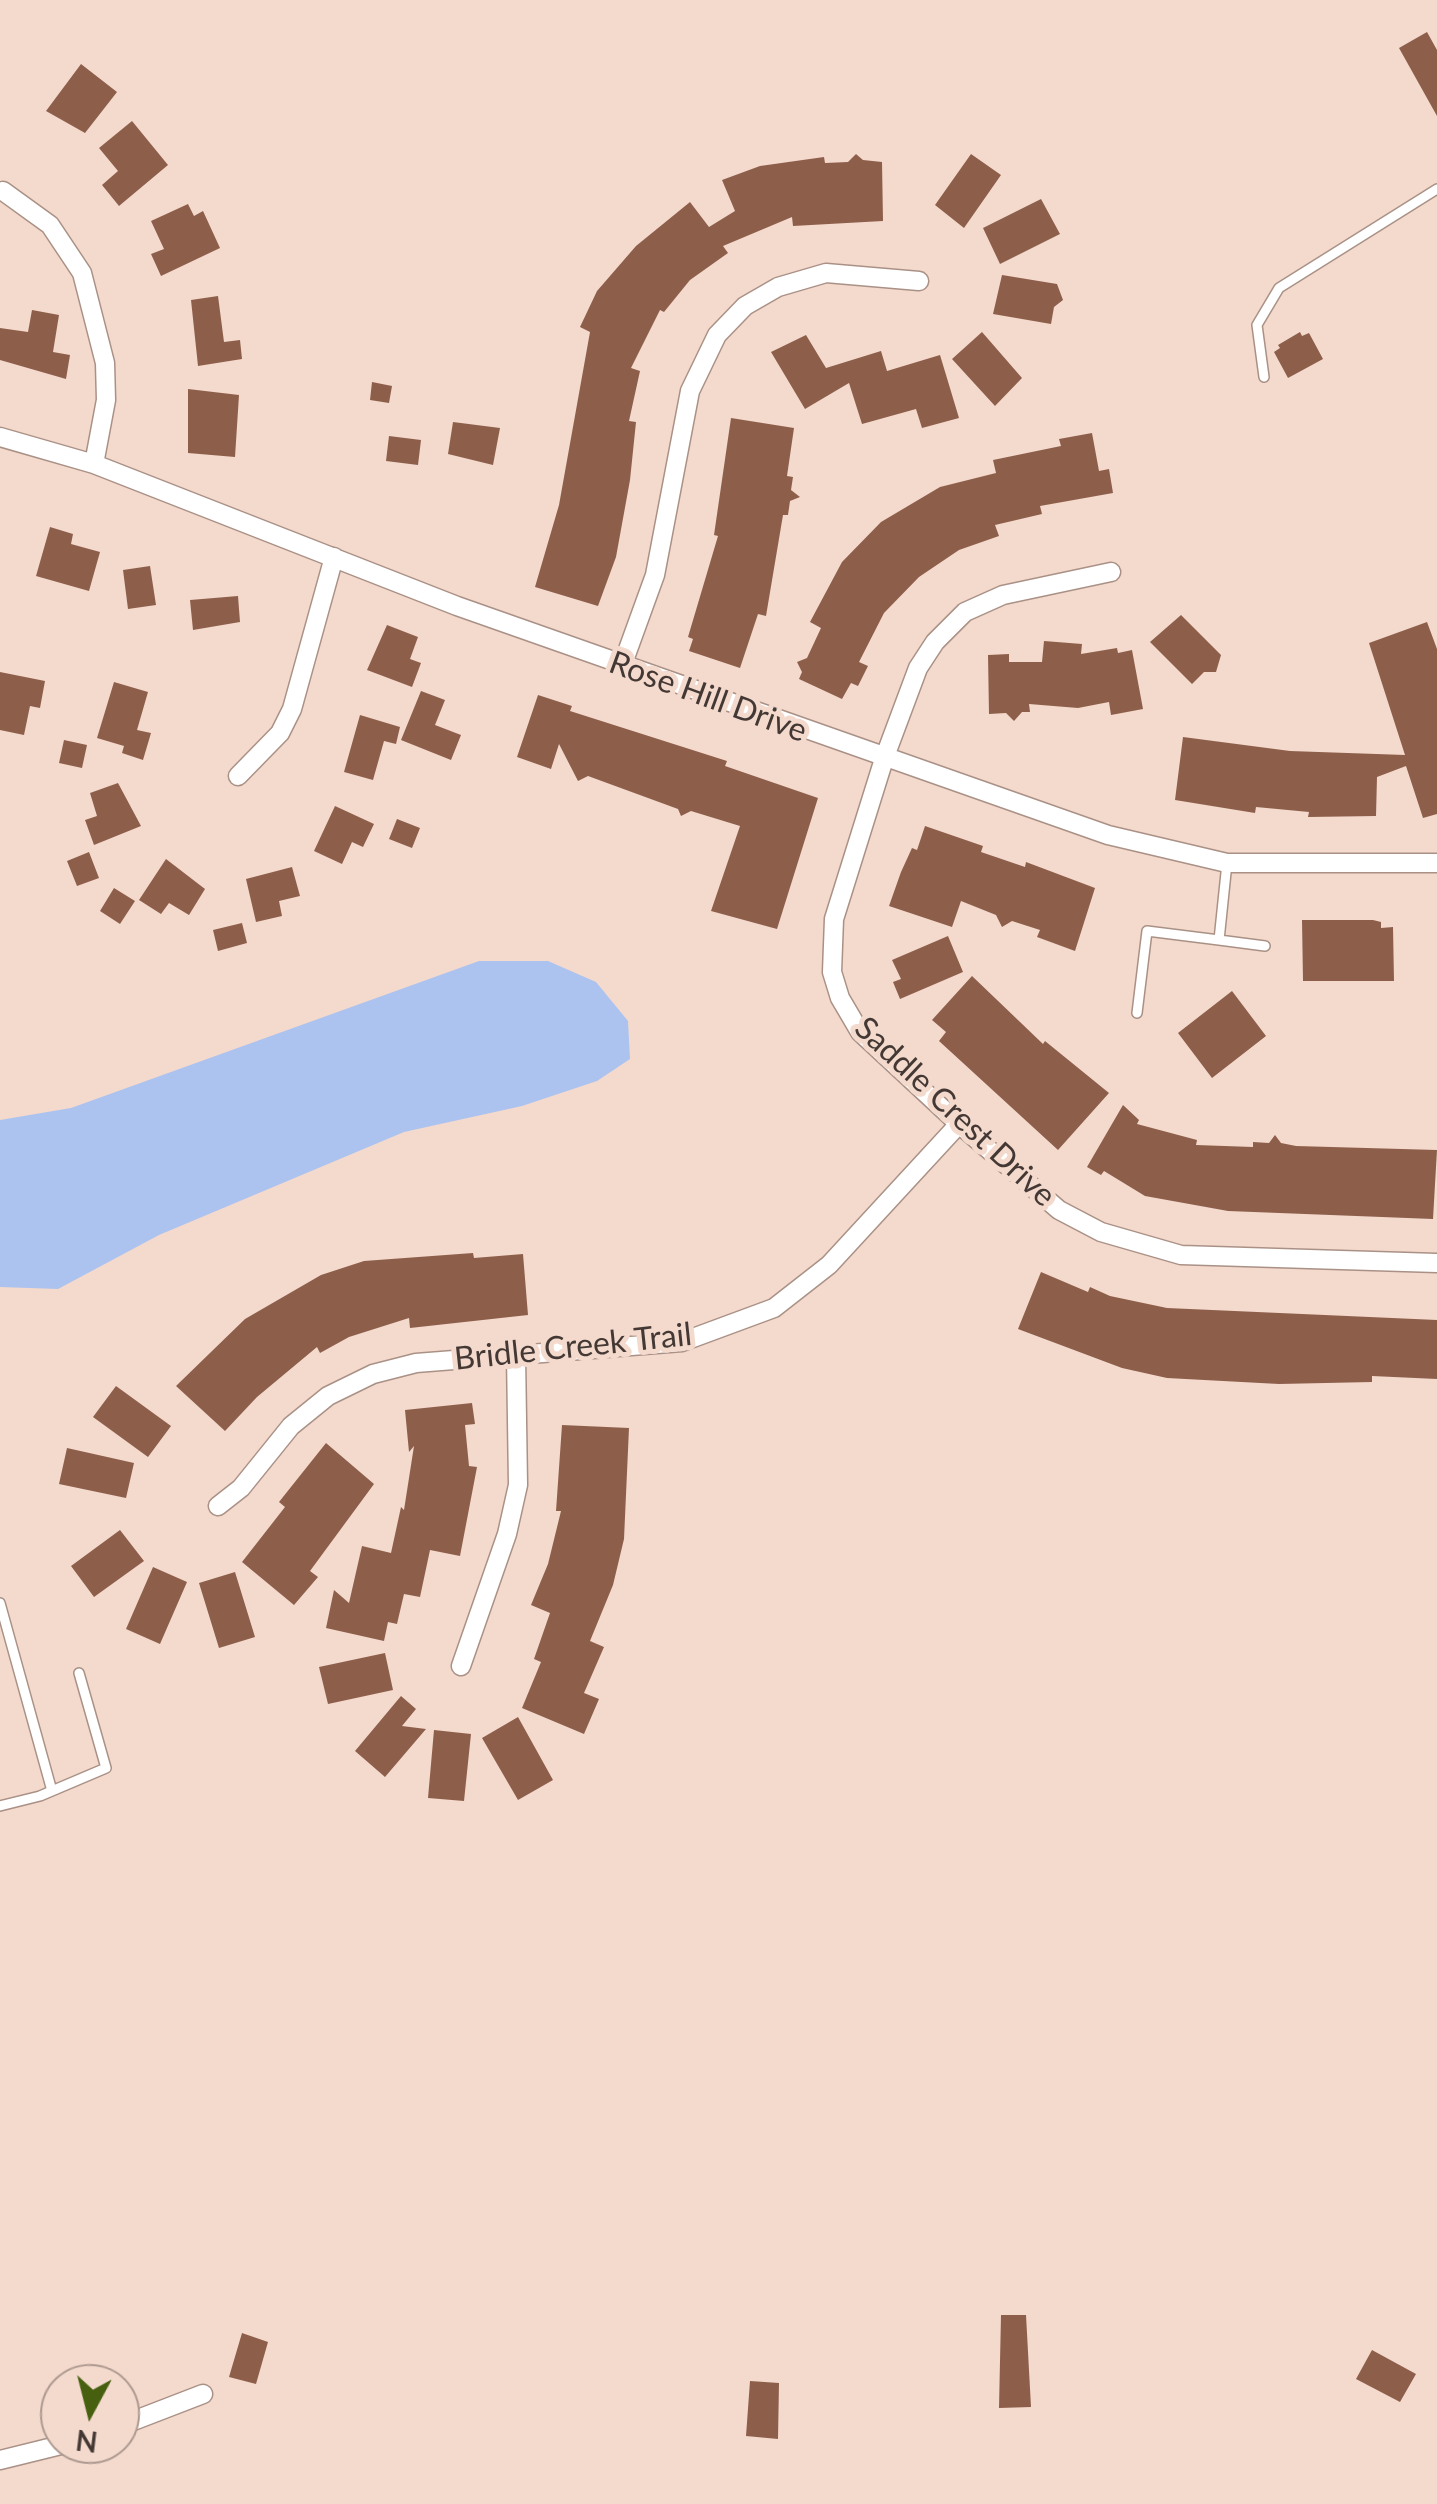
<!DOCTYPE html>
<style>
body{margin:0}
#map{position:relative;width:1437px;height:2504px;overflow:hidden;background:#f4d9cd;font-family:Lato,sans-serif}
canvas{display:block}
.north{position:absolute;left:40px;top:2364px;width:100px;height:100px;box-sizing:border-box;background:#f4d9cd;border:2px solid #ad9990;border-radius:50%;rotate:187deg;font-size:28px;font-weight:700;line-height:40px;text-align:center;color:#433834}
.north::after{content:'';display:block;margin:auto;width:35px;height:45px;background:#466010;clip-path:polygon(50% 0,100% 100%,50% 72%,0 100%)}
</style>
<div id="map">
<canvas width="1437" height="2504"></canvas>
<div class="north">N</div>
</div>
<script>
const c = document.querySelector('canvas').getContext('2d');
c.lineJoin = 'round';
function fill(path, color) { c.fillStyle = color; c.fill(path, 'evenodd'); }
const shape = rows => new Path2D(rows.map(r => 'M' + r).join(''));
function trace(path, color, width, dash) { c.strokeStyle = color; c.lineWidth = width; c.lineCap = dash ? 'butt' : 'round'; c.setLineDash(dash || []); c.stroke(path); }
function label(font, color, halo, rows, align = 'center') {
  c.font = font + ' Lato,sans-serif'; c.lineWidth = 10; c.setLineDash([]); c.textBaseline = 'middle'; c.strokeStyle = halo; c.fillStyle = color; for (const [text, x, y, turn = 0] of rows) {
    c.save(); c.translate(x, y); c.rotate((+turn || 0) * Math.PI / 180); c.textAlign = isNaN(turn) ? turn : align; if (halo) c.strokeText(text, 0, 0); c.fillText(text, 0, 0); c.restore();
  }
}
fill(shape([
 [479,961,548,961,596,982,628,1021,630,1059,597,1081,522,1106,404,1132,159,1235,58,1289,0,1287,0,1120,71,1108]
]), '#acc3ef');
fill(shape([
 [1427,32,1437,50,1437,116,1399,48],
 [81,64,117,92,85,133,46,111],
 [132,121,168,165,119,206,102,185,118,171,99,148],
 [856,154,863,160,882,162,883,221,793,226,792,217,723,246,728,253,690,280,664,312,660,310,631,368,640,371,629,421,636,422,630,480,616,557,598,606,535,587,559,505,590,332,580,327,597,291,636,246,690,202,709,227,735,211,722,180,760,166,824,157,825,163,848,162],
 [971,154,1001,175,964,228,935,205],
 [1041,199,1060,234,1000,264,983,228],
 [188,204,194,216,203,211,220,248,161,276,151,254,164,249,151,221],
 [1002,275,1057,284,1063,300,1054,307,1051,324,993,314],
 [218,296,224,342,240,340,242,359,198,366,191,300],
 [32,310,59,315,53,352,70,355,66,379,0,360,0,328,28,332],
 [982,332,1022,378,995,406,952,359],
 [1300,332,1302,336,1309,333,1323,359,1288,378,1274,352,1280,348,1278,345],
 [806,335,826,368,881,351,887,371,940,355,959,418,922,428,916,409,862,424,849,383,805,409,771,352],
 [372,382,392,386,389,403,370,400],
 [188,389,239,395,235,457,188,453],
 [731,418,794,428,787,476,793,477,791,490,800,497,790,501,788,515,783,515,766,616,758,614,740,668,689,651,693,639,688,637,718,536,714,535],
 [453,422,500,428,493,465,448,454],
 [1092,433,1099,471,1109,469,1113,493,1040,506,1042,514,995,525,999,536,959,550,919,577,884,613,859,662,868,666,858,686,851,683,842,699,799,679,802,672,797,662,807,658,821,628,810,622,842,562,881,522,940,487,996,473,993,460,1061,446,1059,439],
 [389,436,421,440,418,465,386,461],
 [50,527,73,534,71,544,100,552,89,591,36,576],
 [150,566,156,605,128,609,123,570],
 [238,596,240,622,193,630,190,600],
 [1181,615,1221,655,1216,672,1204,672,1192,684,1150,642],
 [1427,622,1437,649,1437,814,1423,818,1406,766,1377,777,1376,816,1308,817,1309,812,1256,807,1255,813,1175,800,1183,737,1290,751,1405,755,1369,643],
 [387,625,418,637,410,659,421,663,412,687,367,670],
 [1044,641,1082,644,1081,654,1117,648,1118,653,1132,650,1143,709,1111,715,1109,702,1078,708,1029,704,1030,712,1022,712,1014,721,1006,713,989,714,988,655,1009,654,1009,662,1042,662],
 [0,672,45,681,40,708,30,706,24,735,0,730],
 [114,682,148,692,137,730,151,733,143,760,122,753,124,746,97,738],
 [421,691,445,700,435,725,461,735,451,760,401,740],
 [538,695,572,706,570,711,727,761,725,766,818,798,777,929,711,911,740,826,691,811,681,816,678,809,588,776,578,781,559,744,551,769,517,757],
 [360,715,400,727,396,744,384,741,373,780,344,772],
 [64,740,87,745,82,768,59,763],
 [118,783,141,826,94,845,85,820,97,816,90,793],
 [335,806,374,824,363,847,352,842,342,864,314,851],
 [397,819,420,828,412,848,389,839],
 [925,826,983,846,981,852,1025,867,1026,862,1095,888,1075,951,1037,937,1040,930,1012,921,1002,927,996,915,961,901,952,927,889,906,901,872,912,848,917,850],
 [89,852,99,878,77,886,67,861],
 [166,859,205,889,189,915,169,903,161,914,139,900],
 [292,867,300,896,279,901,282,916,256,922,246,879],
 [114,888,135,901,120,924,100,911],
 [1302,920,1373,920,1381,922,1381,928,1393,927,1394,981,1303,981],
 [242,923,247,943,218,951,213,930],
 [948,936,963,972,900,999,893,982,901,979,892,960],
 [972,976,1043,1044,1045,1041,1109,1093,1058,1150,939,1041,946,1032,932,1020],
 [1232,991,1266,1036,1212,1078,1178,1033],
 [1123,1105,1139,1120,1137,1124,1197,1140,1196,1145,1253,1147,1253,1142,1269,1143,1275,1135,1281,1143,1296,1146,1437,1150,1433,1219,1228,1211,1145,1196,1104,1171,1101,1175,1087,1167],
 [473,1253,474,1258,523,1254,528,1315,410,1328,409,1318,349,1337,320,1353,317,1347,257,1397,225,1431,176,1386,245,1319,321,1275,364,1261],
 [1041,1272,1088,1292,1090,1287,1110,1296,1167,1308,1437,1320,1437,1379,1372,1376,1372,1382,1279,1384,1167,1378,1122,1368,1018,1329],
 [116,1386,171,1426,148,1457,93,1417],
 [472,1403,475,1424,465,1425,469,1466,477,1467,460,1556,430,1550,420,1597,404,1594,397,1624,388,1622,384,1641,326,1628,334,1590,349,1603,362,1546,391,1553,401,1507,404,1510,414,1446,409,1452,405,1410],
 [562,1425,629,1428,624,1539,613,1585,590,1641,604,1647,584,1693,599,1699,584,1734,522,1708,541,1662,534,1659,550,1613,531,1605,548,1564,561,1511,556,1511],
 [326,1443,374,1484,310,1571,318,1577,294,1605,242,1562,285,1507,279,1502],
 [67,1448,134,1463,126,1498,59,1484],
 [120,1530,144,1561,94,1597,71,1566],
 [153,1567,187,1582,160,1644,126,1629],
 [235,1572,255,1637,219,1648,199,1583],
 [385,1653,393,1690,328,1704,319,1667],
 [401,1696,416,1709,402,1726,426,1729,385,1777,355,1751],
 [518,1717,553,1780,518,1800,482,1738],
 [434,1730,471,1734,464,1801,428,1798],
 [1001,2315,1026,2315,1031,2407,999,2408],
 [242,2333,268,2342,256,2384,229,2377],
 [1372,2350,1416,2374,1400,2402,1356,2379],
 [750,2381,779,2383,778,2439,746,2436]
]), '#8d5f4b');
const service = shape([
 [1264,377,1257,325,1279,288,1437,189],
 [1219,940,1265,946],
 [1137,1013,1147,931,1219,940,1227,863],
 [0,1603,52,1791],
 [0,1806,40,1796,106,1768,79,1673]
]);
const minor = shape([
 [3,191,50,225,82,273,105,363,106,400,94,464],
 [0,437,94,464,457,606,1108,835,1227,863,1437,863],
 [1111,572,1003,595,965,612,935,642,918,668,884,759,834,919,832,972,840,998,860,1032,959,1124,1059,1210,1101,1232,1181,1255,1437,1263],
 [622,666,655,575,690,391,717,335,745,306,778,287,826,273,919,281],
 [238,776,280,733,292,709,334,557],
 [218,1506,241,1488,291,1426,328,1396,373,1374,416,1363,682,1342,774,1308,829,1265,959,1124],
 [461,1666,507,1534,518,1485,516,1355],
 [120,2426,203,2394],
 [0,2460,65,2444]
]);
trace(service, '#aa9186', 12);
trace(minor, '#aa9186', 21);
trace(service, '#fff', 9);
trace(minor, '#fff', 18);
label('32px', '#433834', '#f4d9cd', [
 ["Rose Hill Drive",708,697,20],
 ["Saddle Crest Drive",955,1112,43],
 ["Bridle Creek Trail",573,1347,-6]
]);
</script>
